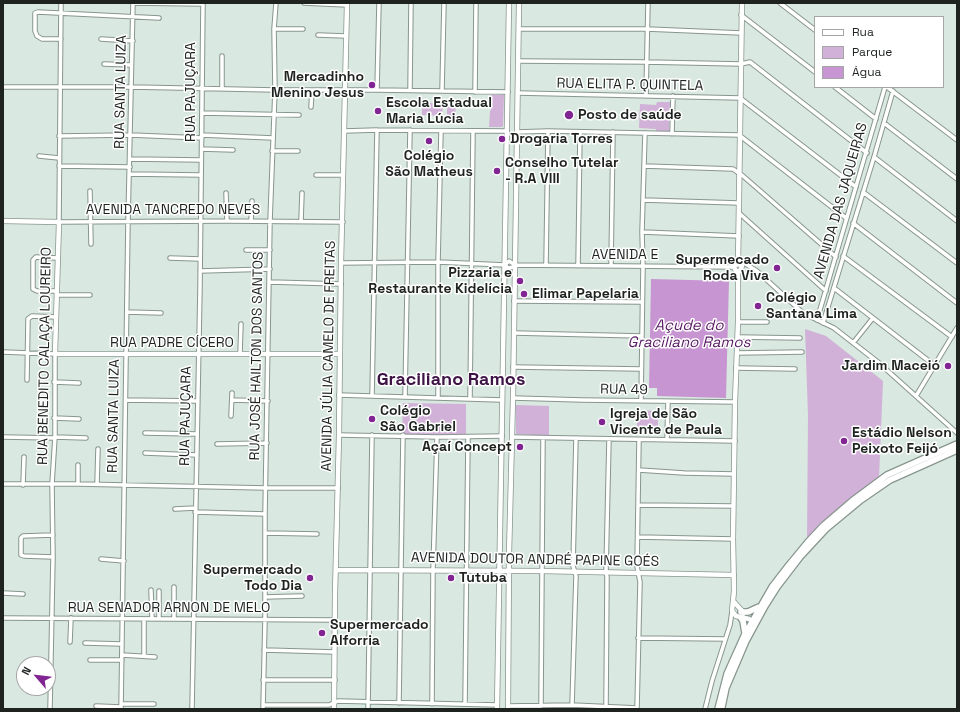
<!DOCTYPE html>
<meta charset="utf-8">
<style>
body{margin:0}
#map{position:relative;width:960px;height:712px;overflow:hidden;background:#d9e8e0;font-family:"Space Grotesk",sans-serif}
canvas{display:block}
.frame{position:absolute;inset:0;border:4px solid #1e2320;pointer-events:none}
.legend{position:absolute;left:814px;top:16px;width:130px;height:72px;box-sizing:border-box;background:#fff;border:1px solid #a5a7a6;margin:0;padding:5px 7px;list-style:none;font-size:12px;color:#1e2320}
.legend li{display:flex;align-items:center;gap:8px;height:20px}
.legend b{width:20px;border:1px solid #a5a7a6}
.north{position:absolute;left:16px;top:656px;width:40px;height:40px;box-sizing:border-box;background:#fff;border:1px solid #a5a7a6;border-radius:50%;rotate:298deg;font-size:11px;font-weight:700;line-height:16px;text-align:center;color:#1e2320}
.north::after{content:'';display:block;margin:auto;width:14px;height:18px;background:#802591;clip-path:polygon(50% 0,100% 100%,50% 72%,0 100%)}
</style>
<div id="map">
<canvas width="960" height="712"></canvas>
<div class="frame"></div>
<ul class="legend">
<li><b style="height:5px;background:#fff"></b>Rua</li>
<li><b style="height:11px;background:#d1b1d7"></b>Parque</li>
<li><b style="height:11px;background:#c795d1"></b>Água</li>
</ul>
<div class="north">N</div>
</div>
<script>
const c = document.querySelector('canvas').getContext('2d');
c.lineJoin = 'round';
function fill(path, color) { c.fillStyle = color; c.fill(path, 'evenodd'); }
const shape = rows => new Path2D(rows.map(r => 'M' + r).join(''));
function trace(path, color, width, dash) { c.strokeStyle = color; c.lineWidth = width; c.lineCap = dash ? 'butt' : 'round'; c.setLineDash(dash || []); c.stroke(path); }
function label(font, color, halo, rows, align = 'center') {
  c.font = font + ' "Space Grotesk",sans-serif'; c.lineWidth = 3; c.setLineDash([]); c.textBaseline = 'middle'; c.strokeStyle = halo; c.fillStyle = color; for (const [text, x, y, turn = 0] of rows) {
    c.save(); c.translate(x, y); c.rotate((+turn || 0) * Math.PI / 180); c.textAlign = isNaN(turn) ? turn : align; if (halo) c.strokeText(text, 0, 0); c.fillText(text, 0, 0); c.restore();
  }
}
fill(shape([
 [490,95,504,95,503,126,502,127,489,127,490,111,491,110,491,108,490,107],
 [657,102,670,102,669,133,656,133,656,129,639,128,640,104,656,105],
 [422,103,443,103,442,116,422,115],
 [447,104,456,104,455,118,447,117],
 [805,329,826,336,883,381,879,478,832,514,807,541,808,415],
 [403,403,466,404,466,437,402,435],
 [516,405,549,406,549,436,516,434],
 [641,410,655,411,654,419,658,419,658,432,637,432,637,419,641,419]
]), '#d1b1d7');
fill(shape([
 [651,279,729,281,726,398,657,396,657,388,649,388]
]), '#c795d1');
const street = shape([
 [61,3,59,222,227,221,343,222],
 [133,3,203,4],
 [304,3,347,5],
 [780,3,815,30],
 [741,15,815,72],
 [274,29,303,29],
 [519,29,647,29,741,33],
 [318,35,346,36],
 [61,39,42,39,37,36,35,31,35,13,38,12,159,18],
 [101,39,133,41],
 [222,56,222,89],
 [519,61,646,62,741,64,750,62,867,153],
 [104,64,131,65],
 [3,87,132,87,275,90,377,90,508,92],
 [835,87,876,119],
 [887,87,957,140],
 [377,90,379,3],
 [410,90,411,3],
 [442,90,444,3],
 [475,92,476,3],
 [518,93,740,98,856,187],
 [646,95,648,3],
 [311,107,312,91],
 [202,113,299,115],
 [884,123,957,179],
 [344,131,377,130,507,131],
 [517,132,548,131,739,135,846,218],
 [672,134,673,96],
 [202,135,273,138],
 [59,136,131,135,202,138],
 [202,149,233,150],
 [272,151,298,151],
 [39,156,59,158],
 [874,157,957,221],
 [130,159,201,160],
 [59,166,130,167],
 [644,166,733,169,743,176,836,257],
 [130,174,200,175],
 [316,175,343,175],
 [90,191,91,244],
 [863,192,957,263],
 [226,193,227,221],
 [643,200,739,203],
 [739,213,826,291],
 [251,221,252,201],
 [301,221,302,193],
 [853,223,957,303],
 [642,232,739,236],
 [246,250,270,250],
 [843,256,952,337],
 [170,258,200,259],
 [739,260,757,271,803,313,834,328,879,363,957,433],
 [341,263,438,262,505,265,508,268,513,267,515,265],
 [505,265,509,261,515,265,734,267],
 [546,265,548,131],
 [578,266,580,132],
 [611,266,613,132],
 [200,271,270,269],
 [270,282,341,284],
 [834,288,934,365],
 [57,291,37,291,33,289,33,260,36,257,58,258],
 [57,295,90,295],
 [514,301,642,302],
 [127,312,161,313],
 [817,320,885,87],
 [738,322,767,322],
 [823,323,874,157,893,91],
 [514,333,642,336],
 [738,337,800,338],
 [853,343,873,318],
 [3,352,55,354,55,437,52,484,53,557,50,709],
 [737,353,802,352],
 [240,354,241,324],
 [513,367,641,369],
 [736,368,795,369],
 [27,380,28,319,32,316,56,317],
 [54,382,79,383],
 [339,395,502,400],
 [372,396,377,130],
 [916,396,957,328],
 [405,397,410,130],
 [438,398,438,262,441,131],
 [513,398,582,400,735,402],
 [470,399,473,131],
 [126,400,197,401],
 [232,400,268,401],
 [641,401,643,267,642,232,645,133],
 [231,416,232,393],
 [54,418,79,419],
 [145,433,197,434],
 [339,435,437,437,502,436],
 [3,437,55,438],
 [55,437,86,438],
 [512,437,735,441],
 [667,440,668,402],
 [217,444,267,443],
 [145,453,197,455],
 [639,470,684,473,734,474],
 [3,484,78,484,266,488,338,488],
 [78,484,78,465],
 [97,484,98,449],
 [23,485,24,457],
 [638,505,733,506],
 [175,509,195,508],
 [195,512,265,514],
 [265,533,317,534],
 [638,537,733,539],
 [53,557,24,556,21,555,21,538,23,536,53,535],
 [101,559,124,561],
 [174,587,174,619],
 [151,590,152,619],
 [3,593,23,594],
 [265,597,302,596],
 [3,618,335,620],
 [144,619,144,656],
 [159,619,159,591],
 [638,638,725,639],
 [70,642,71,618],
 [85,643,122,644],
 [264,650,334,652],
 [122,655,155,657],
 [90,660,122,660],
 [263,680,335,680],
 [399,703,403,435],
 [121,704,154,704],
 [432,704,433,570,437,437],
 [465,704,468,437],
 [263,705,329,705,338,701,497,705],
 [572,705,576,576,573,566,576,438],
 [96,706,121,707],
 [508,706,572,705,637,708],
 [541,706,543,438],
 [606,707,607,577,606,572,609,439],
 [121,709,128,221,133,3],
 [192,709,200,288,203,3],
 [263,709,265,619,265,514,270,221,275,90,274,29,276,3],
 [368,709,372,435],
 [637,709,640,582,637,566,639,440],
 [705,709,712,681,730,625,732,611]
]);
const secondary = shape([
 [742,3,738,264,742,266,740,271,738,271,738,322,735,402,733,539,734,591,732,611,736,616,749,619,755,623],
 [3,221,59,222,55,354,340,354],
 [738,271,736,271,734,267,735,265,738,264],
 [336,570,542,571,734,575],
 [733,601,744,613],
 [334,709,335,594,339,435,341,263,347,3],
 [497,709,509,3],
 [508,709,509,554,513,398,519,3]
]);
const primary = shape([
 [741,612,748,612,759,607],
 [741,618,743,621,745,633],
 [722,707,726,688,746,641,765,606,777,587,800,557,826,529,861,500,890,480,957,450],
 [718,709,727,674,745,634,772,587,789,565,808,542,824,525,852,501,887,475,957,444]
]);
trace(street, '#88968e', 5.5);
trace(secondary, '#88968e', 6);
trace(primary, '#88968e', 8);
trace(street, '#fff', 3.5);
trace(secondary, '#fff', 4.5);
trace(primary, '#fff', 5.5);
for (const [x, y, r, color] of [
 [372,85,4,"#802591"],
 [378,111,4,"#802591"],
 [569,115,5,"#802591"],
 [502,139,4,"#802591"],
 [429,141,4,"#802591"],
 [497,171,4,"#802591"],
 [777,268,4,"#802591"],
 [520,281,4,"#802591"],
 [524,294,4,"#802591"],
 [758,306,4,"#802591"],
 [948,366,4,"#802591"],
 [372,419,4,"#802591"],
 [602,422,4,"#802591"],
 [844,441,4,"#802591"],
 [520,447,4,"#802591"],
 [310,578,4,"#802591"],
 [451,578,4,"#802591"],
 [322,633,4,"#802591"]
]) { const dot = new Path2D(); dot.arc(x, y, r, 0, 2 * Math.PI); c.fillStyle = color; c.fill(dot); trace(dot, '#fff', 1.5); }
label('bold 14px', '#1e2320', '#fff', [
 ["Mercadinho",364,77,"right"],
 ["Menino Jesus",364,93,"right"],
 ["Escola Estadual",386,103],
 ["Maria Lúcia",386,119],
 ["Posto de saúde",578,115],
 ["Drogaria Torres",510,139],
 ["Colégio",429,156,"center"],
 ["São Matheus",429,172,"center"],
 ["Conselho Tutelar",505,163],
 ["- R.A VIII",505,179],
 ["Supermecado",769,260,"right"],
 ["Roda Viva",769,276,"right"],
 ["Pizzaria e",512,273,"right"],
 ["Restaurante Kidelícia",512,289,"right"],
 ["Elimar Papelaria",532,294],
 ["Colégio",766,298],
 ["Santana Lima",766,314],
 ["Jardim Maceió",940,366,"right"],
 ["Colégio",380,411],
 ["São Gabriel",380,427],
 ["Igreja de São",610,414],
 ["Vicente de Paula",610,430],
 ["Estádio Nelson",852,433],
 ["Peixoto Feijó",852,449],
 ["Açaí Concept",512,447,"right"],
 ["Supermercado",302,570,"right"],
 ["Todo Dia",302,586,"right"],
 ["Tutuba",459,578],
 ["Supermercado",330,625],
 ["Alforria",330,641]
], 'left');
label('14px', '#1e2320', '#fff', [
 ["RUA ELITA P. QUINTELA",630,85,1],
 ["RUA SANTA LUIZA",121,92,-89],
 ["RUA PAJUÇARA",191,92,-90],
 ["AVENIDA DAS JAQUEIRAS",841,201,-74],
 ["AVENIDA TANCREDO NEVES",173,210],
 ["AVENIDA E",625,255],
 ["RUA PADRE CÍCERO",172,343],
 ["RUA BENEDITO CALAÇA LOUREIRO",45,356,-89],
 ["RUA JOSÉ HAILTON DOS SANTOS",257,356,-89],
 ["AVENIDA JÚLIA CAMELO DE FREITAS",329,356,-89],
 ["RUA 49",624,390,1],
 ["RUA SANTA LUIZA",114,416,-89],
 ["RUA PAJUÇARA",186,416,-89],
 ["AVENIDA DOUTOR ANDRÉ PAPINE GOÉS",535,560,1],
 ["RUA SENADOR ARNON DE MELO",169,608]
]);
label('italic 15px', '#581c64', '#fff', [
 ["Açude do",689,326],
 ["Graciliano Ramos",689,343]
]);
label('bold 18px', '#3e1346', '#fff', [
 ["Graciliano Ramos",451,380]
]);
</script>
